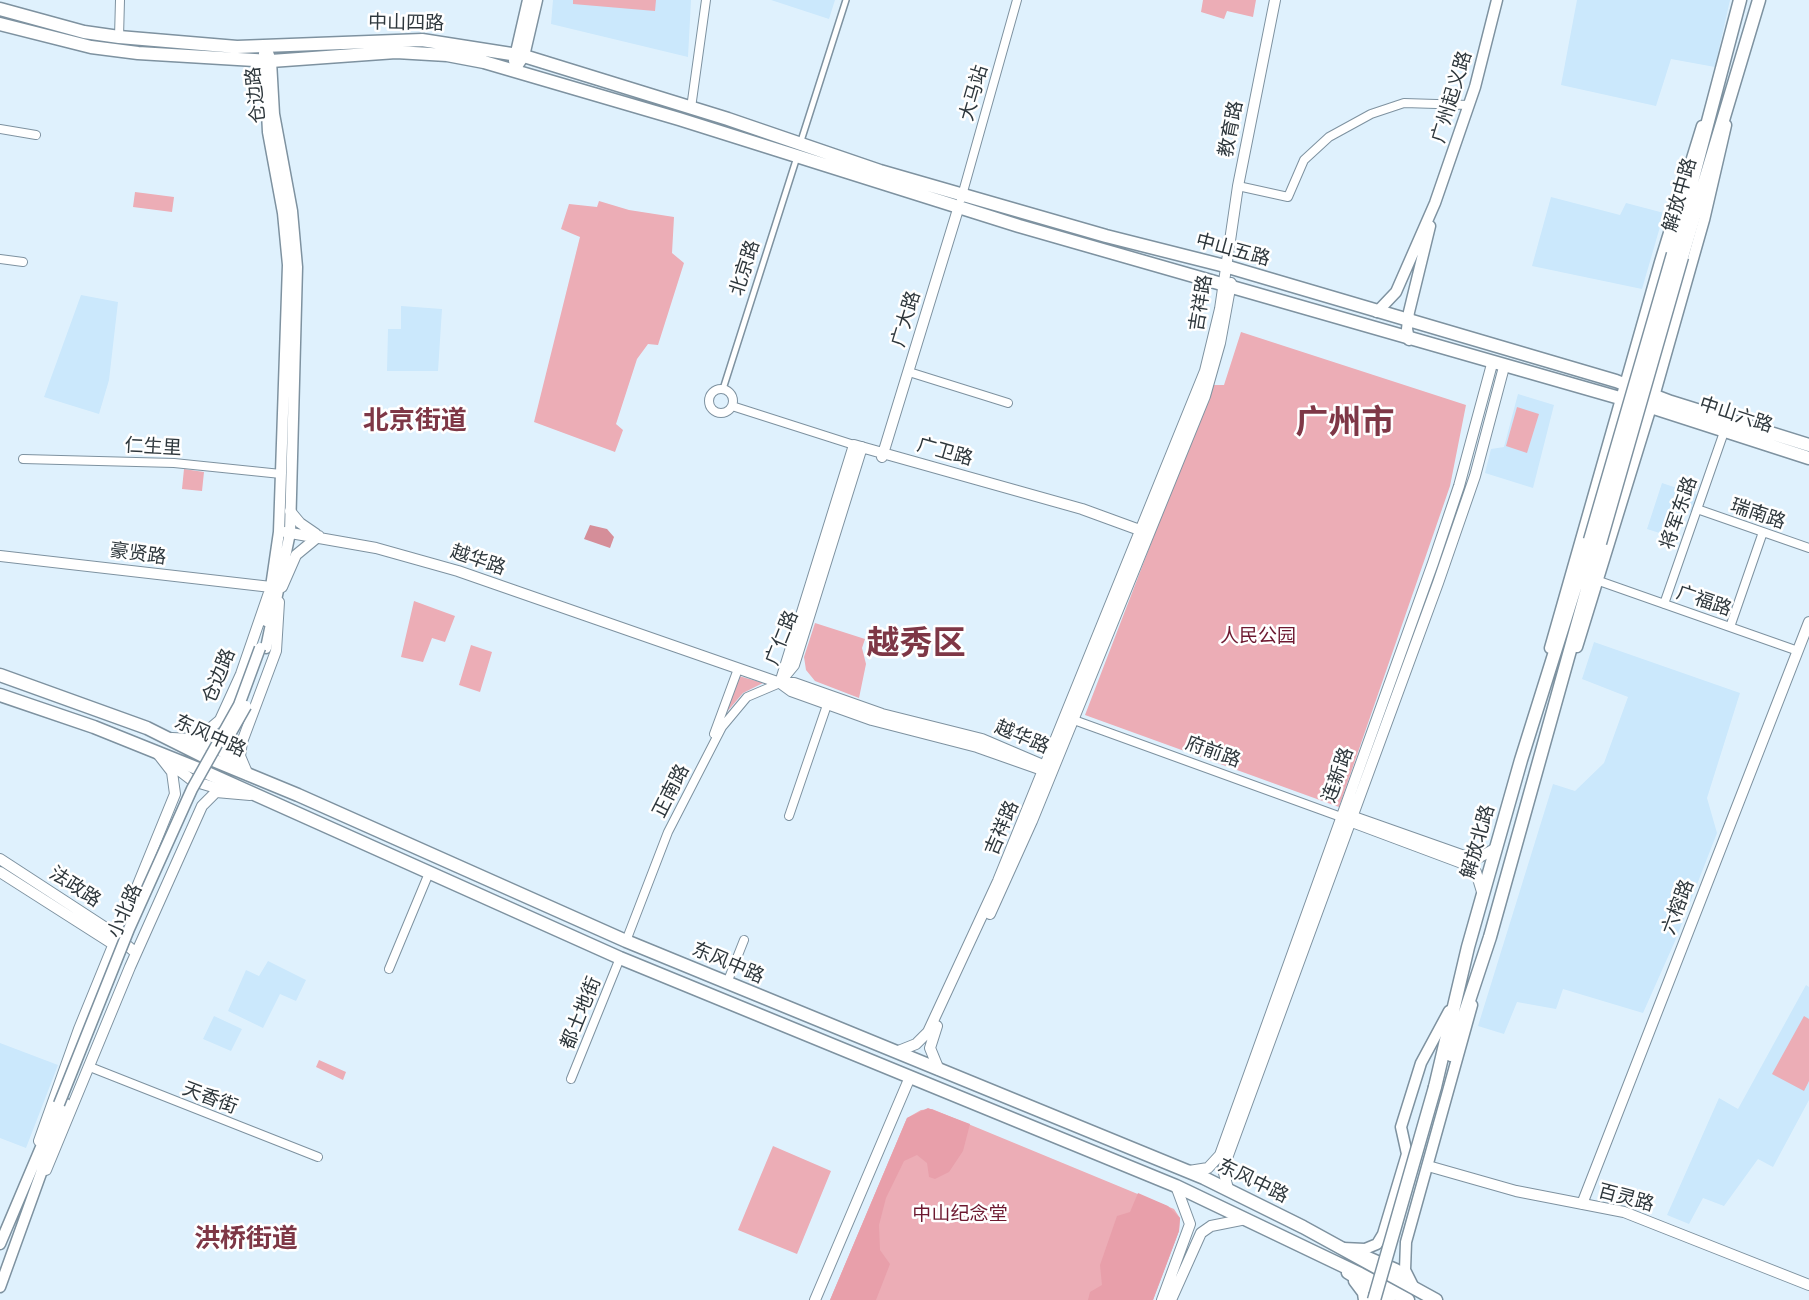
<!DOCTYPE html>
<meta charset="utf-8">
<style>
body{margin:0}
canvas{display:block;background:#dff1fd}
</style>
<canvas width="1809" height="1300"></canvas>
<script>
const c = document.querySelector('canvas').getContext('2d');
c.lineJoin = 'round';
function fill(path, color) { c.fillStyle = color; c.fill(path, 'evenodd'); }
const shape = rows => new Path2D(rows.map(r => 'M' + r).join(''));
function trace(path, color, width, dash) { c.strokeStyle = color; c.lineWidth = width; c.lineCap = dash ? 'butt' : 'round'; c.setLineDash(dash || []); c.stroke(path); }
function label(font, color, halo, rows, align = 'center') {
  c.font = font + ' Raleway,"Noto Sans SC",sans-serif'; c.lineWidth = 5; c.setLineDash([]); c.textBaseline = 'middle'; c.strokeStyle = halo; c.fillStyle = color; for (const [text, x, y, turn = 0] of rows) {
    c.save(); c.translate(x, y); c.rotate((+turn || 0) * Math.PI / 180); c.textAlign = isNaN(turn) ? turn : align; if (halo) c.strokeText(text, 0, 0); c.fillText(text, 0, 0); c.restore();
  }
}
fill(shape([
 [553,0,691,0,688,57,551,24],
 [771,0,835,0,829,19],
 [1577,0,1730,0,1715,67,1671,59,1656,106,1561,85],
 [1551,197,1620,215,1626,203,1664,213,1642,289,1532,266],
 [81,295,118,302,109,380,99,414,44,397],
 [401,306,442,309,438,371,387,371,388,329,401,329],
 [1518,394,1554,405,1533,488,1485,473,1491,449,1504,447],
 [1662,483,1698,495,1692,512,1678,508,1669,536,1647,529],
 [1594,642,1740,693,1707,798,1717,833,1675,941,1643,1013,1563,989,1556,1009,1517,1002,1504,1034,1478,1026,1553,784,1575,791,1604,763,1628,697,1582,679],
 [268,961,306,980,296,1001,280,994,263,1028,228,1011,246,970,259,976],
 [1806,985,1809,987,1809,1100,1773,1167,1758,1159,1724,1206,1703,1198,1689,1224,1667,1215,1719,1098,1738,1109],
 [214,1016,242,1029,231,1051,203,1039],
 [0,1043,58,1065,26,1148,0,1138]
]), '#cbe8fc');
fill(shape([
 [573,0,656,0,655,11,573,4],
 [1203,0,1256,0,1253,17,1227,11,1224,19,1201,12],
 [135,192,174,197,172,212,133,207],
 [599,201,629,210,674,217,672,253,684,263,658,345,648,344,637,359,616,424,623,430,615,452,534,422,580,237,561,229,569,204,597,207],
 [1241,332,1466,405,1450,486,1339,807,1085,715,1212,385,1224,385],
 [1517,407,1539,414,1527,453,1506,446],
 [184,469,204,472,202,491,182,489],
 [414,601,455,616,445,642,432,638,423,662,401,657],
 [815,623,865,639,862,648,866,664,859,698,815,681,806,670,804,657],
 [471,645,492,652,480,692,459,685],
 [739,676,763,683,743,693,726,713],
 [1804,1016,1809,1019,1809,1081,1804,1091,1772,1074],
 [319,1060,346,1072,343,1080,316,1067],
 [932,1109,1174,1209,1180,1218,1179,1231,1153,1300,830,1300,907,1118,921,1110],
 [773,1146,831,1171,797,1254,738,1230]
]), '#ecadb6');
fill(shape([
 [928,1108,970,1124,963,1151,949,1172,935,1179,929,1177,927,1163,917,1155,904,1161,886,1198,879,1225,880,1250,890,1264,876,1300,830,1300,907,1118],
 [1138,1193,1168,1206,1180,1218,1179,1231,1153,1300,1088,1300,1090,1292,1102,1285,1100,1265,1117,1216,1130,1212]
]), '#e89faa');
fill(shape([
 [590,525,607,529,614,537,610,548,584,539]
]), '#d58e99');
const pedestrian = shape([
 [800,144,846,0],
 [723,389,797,157]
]);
const minor = shape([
 [119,37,120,0],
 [691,108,706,0],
 [0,129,36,135],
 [1238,186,1288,197,1304,160,1329,137,1371,114,1404,103,1469,105],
 [961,199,1017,0],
 [0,259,23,262],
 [909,372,1008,403],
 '709 401a12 12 0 1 1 24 0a12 12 0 1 1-24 0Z',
 [732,406,854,445],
 [23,459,174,463,281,474],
 [1697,509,1809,548],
 [1599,581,1798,651],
 [1664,604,1724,432],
 [1730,627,1763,532],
 [1074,720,1341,817],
 [714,734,738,669],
 [789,816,827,705],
 [626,941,668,832,722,727,747,697,780,683],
 [389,969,429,873],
 [727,983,744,940],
 [90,1067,318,1157],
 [571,1079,620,958]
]);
const tertiary = shape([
 [882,457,959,206],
 [290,511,300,523,316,534],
 [285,532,376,548,458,571,780,683,794,683,882,714,982,739,1050,768],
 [0,556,271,587,241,674,220,720,201,736,192,739,172,738],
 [282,587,296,555,319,536],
 [780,682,794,665,862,447],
 [780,683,854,445,1082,509,1145,532],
 [780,683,791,691,872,720,977,747,1048,772],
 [190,742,217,748,241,766],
 [171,764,193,781,223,790],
 [248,775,240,756,242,742,276,651,279,602],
 [1345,817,1351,816,1470,858,1480,857,1496,848],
 [1344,819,1467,865,1476,872,1483,895],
 [0,859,109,930,136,953],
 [0,872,116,946],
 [990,914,1032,821,1205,396,1220,343,1231,283],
 [937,1026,930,1048,939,1070],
 [896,1052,916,1044,928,1032,998,881,1205,371,1220,309,1238,186,1275,0],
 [39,1141,79,1029,175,794,172,772,158,754],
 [1428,1166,1516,1191,1624,1212,1809,1285],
 [46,1170,130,967,202,806,216,792,250,795],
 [1189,1171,1208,1168,1220,1155,1433,563,1459,486,1492,364],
 [1228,1189,1223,1169,1438,583,1475,476,1504,367],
 [1582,1204,1809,622],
 [815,1300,910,1077],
 [1162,1300,1190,1224,1176,1186],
 [1171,1300,1201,1233,1211,1226,1246,1219]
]);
const secondary = shape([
 [266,47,271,61,274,114,292,211,297,267,290,533,266,648],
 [264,53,268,132,283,213,288,265,279,532,266,621],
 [514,61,528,0],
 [514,71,524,56,537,0],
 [1377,312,1396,292,1435,203,1475,87,1497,0],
 [1409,340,1407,329,1409,312,1430,226],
 [1577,647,1651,407,1704,220,1726,125],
 [1550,648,1660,262,1702,126],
 [0,1244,58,1107],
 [1343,1248,1365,1249,1377,1244,1383,1234,1407,1154,1401,1127,1421,1063,1449,1011],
 [1359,1253,1396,1269,1408,1280],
 [1347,1273,1390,1300],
 [1354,1281,1363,1293,1364,1300],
 [0,1287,66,1104],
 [1414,1288,1405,1270,1406,1242,1472,1005]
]);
const primary = shape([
 [0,9,84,32,119,37,237,47,422,40,524,56,728,119,880,171,1106,236,1225,266,1616,381,1671,402,1809,445],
 [0,24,91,47,138,53,271,61,396,52,447,55,484,62,679,119,1019,226,1651,407,1809,458],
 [1673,254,1740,0],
 [1682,257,1759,0],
 [1451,1055,1490,937,1600,543],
 [1435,1087,1468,947,1521,760,1590,540]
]);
const trunk = shape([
 [0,675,147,728,201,755,298,795,626,941,1204,1178,1303,1227,1436,1300],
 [0,695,94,727,196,768,620,958,1176,1186,1360,1274,1408,1300]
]);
trace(pedestrian, '#7e92a0', 8);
trace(minor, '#7e92a0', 10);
trace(tertiary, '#7e92a0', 12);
trace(secondary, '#7e92a0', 13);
trace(primary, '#7e92a0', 15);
trace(trunk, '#7e92a0', 15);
trace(pedestrian, '#fff', 5);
trace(minor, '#fff', 8);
trace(tertiary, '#fff', 10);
trace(secondary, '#fff', 10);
trace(primary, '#fff', 12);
trace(trunk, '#fff', 12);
const secondaryBridge = shape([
 [225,743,246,706],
 [59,1104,129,929,192,789,239,705,260,648]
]);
const primaryBridge = shape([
 [1590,540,1673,254],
 [1600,543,1682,257],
 [1374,1300,1435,1087]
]);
trace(secondaryBridge, '#7e92a0', 13, []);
trace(primaryBridge, '#7e92a0', 15, []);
trace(secondaryBridge, '#fff', 10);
trace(primaryBridge, '#fff', 12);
label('19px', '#2e373c', '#fff', [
 ["中山四路",406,23,1],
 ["大马站",974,93,-74],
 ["仓边路",256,95,-96],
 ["广州起义路",1452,97,-73],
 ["教育路",1231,129,-79],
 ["解放中路",1680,195,-74],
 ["中山五路",1233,250,15],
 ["北京路",745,268,-72],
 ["吉祥路",1201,303,-81],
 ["广大路",906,319,-73],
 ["中山六路",1736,415,18],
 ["仁生里",153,447,3],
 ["广卫路",945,452,16],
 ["将军东路",1679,513,-71],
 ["瑞南路",1758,514,19],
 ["豪贤路",138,554,8],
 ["越华路",478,560,19],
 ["广福路",1704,601,19],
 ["广仁路",782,638,-68],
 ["仓边路",219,676,-68],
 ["东风中路",210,736,24],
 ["越华路",1022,737,23],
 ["府前路",1213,752,20],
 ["连新路",1338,775,-70],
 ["正南路",671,791,-63],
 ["吉祥路",1002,828,-67],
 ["解放北路",1478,842,-74],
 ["法政路",75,887,33],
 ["六榕路",1678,907,-69],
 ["小北路",125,911,-66],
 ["东风中路",728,963,23],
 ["都土地街",581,1013,-68],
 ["天香街",210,1098,21],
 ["东风中路",1253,1181,26],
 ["百灵路",1626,1198,15]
]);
label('19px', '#6d1930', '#fff', [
 ["人民公园",1258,636],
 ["中山纪念堂",960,1214]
]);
label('bold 26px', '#7e3746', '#fff', [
 ["北京街道",415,421],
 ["洪桥街道",246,1239]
]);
label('bold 33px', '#7e3746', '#fff', [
 ["广州市",1345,423],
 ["越秀区",916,644]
]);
</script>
